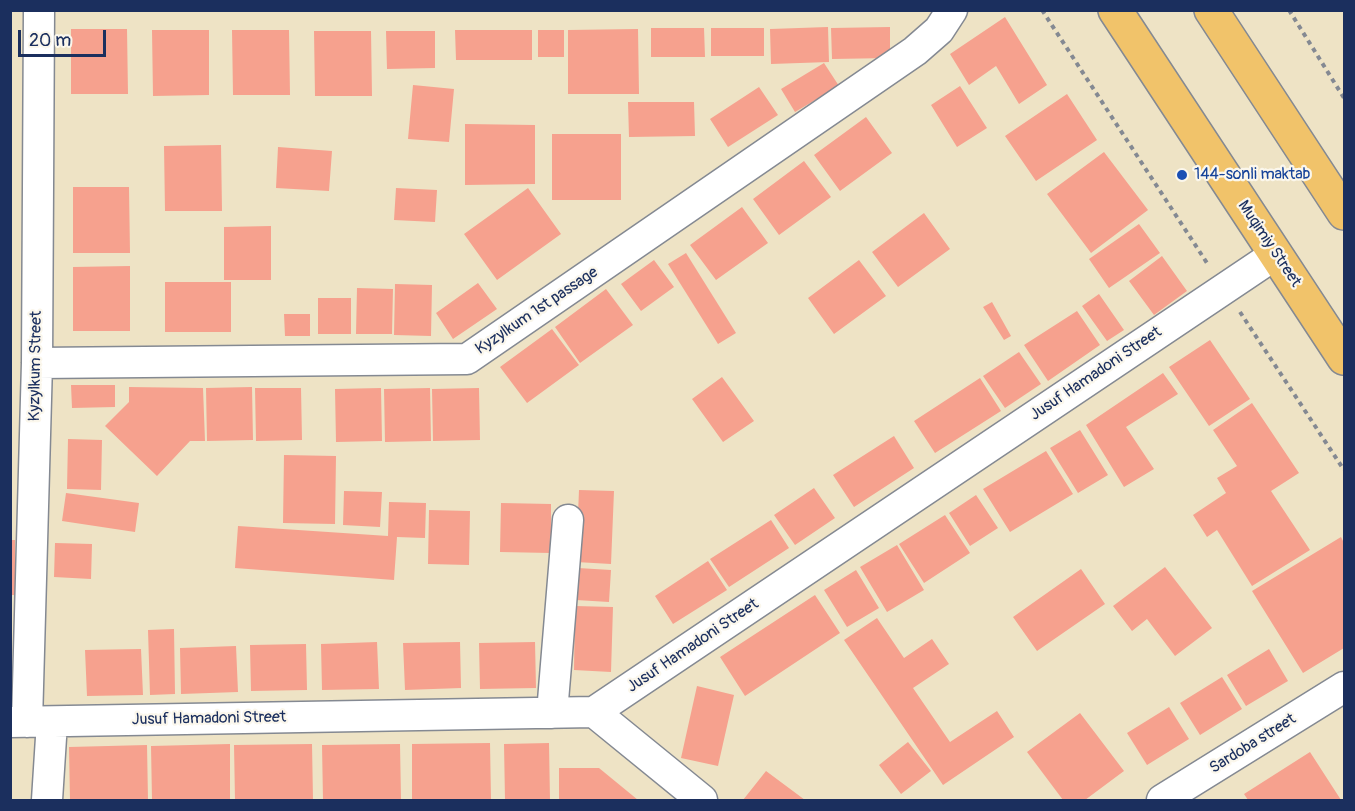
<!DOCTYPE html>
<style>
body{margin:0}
#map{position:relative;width:1355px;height:811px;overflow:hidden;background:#eee3c5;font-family:Pangolin,sans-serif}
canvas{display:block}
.frame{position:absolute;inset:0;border:12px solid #1b2f5e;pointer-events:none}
.scale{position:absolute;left:18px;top:30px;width:88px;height:27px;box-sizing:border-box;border:3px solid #1b2f5e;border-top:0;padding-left:8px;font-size:18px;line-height:21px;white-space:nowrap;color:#1b2f5e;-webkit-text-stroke:4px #fbf7ec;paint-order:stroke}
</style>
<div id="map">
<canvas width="1355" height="811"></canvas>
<div class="frame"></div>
<div class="scale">20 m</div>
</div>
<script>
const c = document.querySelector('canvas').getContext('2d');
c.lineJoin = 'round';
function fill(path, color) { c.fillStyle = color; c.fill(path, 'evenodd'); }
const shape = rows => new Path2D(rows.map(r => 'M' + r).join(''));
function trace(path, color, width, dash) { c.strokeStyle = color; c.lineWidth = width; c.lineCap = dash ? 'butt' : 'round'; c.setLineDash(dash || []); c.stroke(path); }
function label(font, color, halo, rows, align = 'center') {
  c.font = font + ' Pangolin,sans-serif'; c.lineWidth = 4.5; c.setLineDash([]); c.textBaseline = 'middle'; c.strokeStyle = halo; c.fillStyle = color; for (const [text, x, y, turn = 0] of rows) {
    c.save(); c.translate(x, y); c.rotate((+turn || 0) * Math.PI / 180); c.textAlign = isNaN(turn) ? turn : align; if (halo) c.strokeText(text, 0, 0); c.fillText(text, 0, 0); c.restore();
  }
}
fill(shape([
 [1005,17,1047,85,1019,104,996,66,969,85,950,54],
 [828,27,829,62,771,64,770,29],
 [890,27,890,58,832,59,831,28],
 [651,28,704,28,705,57,651,57],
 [711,28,764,28,764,56,711,56],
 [71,29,127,29,128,94,71,94],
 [638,29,639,94,568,94,568,30],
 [152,30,209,30,209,95,153,96],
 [232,30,289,30,290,95,233,95],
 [455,30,532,30,532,60,456,60],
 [538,30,564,30,564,57,538,57],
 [314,31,371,31,372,96,315,96],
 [386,31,435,31,435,68,387,69],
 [824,63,839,86,795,112,781,89],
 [413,85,454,89,449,142,408,139],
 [960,86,987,128,957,147,931,105],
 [759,87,778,115,728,147,710,119],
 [1067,94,1097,140,1036,181,1005,136],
 [628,102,694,102,695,136,629,137],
 [866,117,892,153,840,191,814,155],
 [465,124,535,125,535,184,465,185],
 [552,134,621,134,621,200,552,200],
 [221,145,222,211,165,211,164,146],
 [278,147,332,151,329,191,276,188],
 [1104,152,1148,210,1091,253,1047,194],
 [804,161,831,197,779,235,753,199],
 [73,187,129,187,130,253,73,253],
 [396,188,437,190,435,222,394,220],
 [528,188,561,234,497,280,464,234],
 [742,207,768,243,716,280,690,245],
 [924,213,950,249,898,287,872,252],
 [1139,224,1160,253,1109,288,1089,259],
 [271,226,271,280,224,280,224,227],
 [686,253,736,333,718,344,668,264],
 [1162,256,1187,291,1154,315,1129,281],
 [654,260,674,287,641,311,621,284],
 [859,260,886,296,834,334,808,298],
 [130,266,130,331,73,331,73,267],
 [165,282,231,282,231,332,165,332],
 [478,283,497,309,453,339,436,313],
 [395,284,432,285,431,336,394,335],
 [357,288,393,289,392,334,356,334],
 [606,289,633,325,580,363,555,327],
 [1099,294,1124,330,1107,341,1082,306],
 [318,298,351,298,351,334,318,334],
 [992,302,1011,336,1004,340,983,307],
 [1077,311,1100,345,1048,381,1024,345],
 [284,314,310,314,310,336,285,336],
 [552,329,579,365,527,403,500,367],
 [1210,340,1250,399,1209,426,1169,367],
 [1019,352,1041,384,1005,408,983,376],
 [1163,373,1178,394,1126,427,1154,469,1124,487,1086,425],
 [722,377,754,421,723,442,692,399],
 [980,378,1001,411,935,453,914,421],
 [71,385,115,385,115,407,72,408],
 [129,387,203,388,205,441,190,441,157,476,105,426,129,402],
 [252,387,253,440,207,441,206,388],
 [255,388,301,388,302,440,256,441],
 [381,388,382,441,336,442,335,389],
 [430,388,431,441,385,442,384,389],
 [479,388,480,440,433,441,432,389],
 [1252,403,1299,473,1271,491,1310,550,1252,586,1217,530,1207,537,1193,515,1226,493,1217,478,1237,466,1213,430],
 [1080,430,1108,475,1078,493,1050,448],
 [894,436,914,468,854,507,833,475],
 [68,439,102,440,101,490,67,489],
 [1046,451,1073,494,1010,532,983,489],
 [284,455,336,456,335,524,283,523],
 [814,488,835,518,795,545,774,515],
 [579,490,614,491,611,564,576,562],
 [344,491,382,492,380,527,343,525],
 [66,493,139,503,135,532,62,521],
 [976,495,998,528,970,546,949,513],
 [389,502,426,503,425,538,397,537,394,580,235,568,238,526,388,536],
 [501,503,551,504,551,553,500,552],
 [429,510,470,511,469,565,428,564],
 [945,515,970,553,924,583,899,544],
 [771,520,789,548,729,587,710,559],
 [1341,537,1344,543,1344,648,1303,673,1252,591],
 [10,540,15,540,15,595,10,595],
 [55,543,92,544,91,579,54,577],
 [897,545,924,590,887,612,860,567],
 [708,561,727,590,673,624,655,596],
 [1165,567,1212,628,1175,656,1147,619,1132,631,1113,606],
 [578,568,611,570,609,602,576,600],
 [1081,569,1105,604,1037,651,1013,617],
 [856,570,879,608,847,627,824,590],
 [815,595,840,633,745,696,720,657],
 [575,606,613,607,611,672,574,670],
 [877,618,904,658,932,639,949,664,913,688,950,742,997,711,1014,737,943,785,844,640],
 [174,629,175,694,150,695,148,630],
 [377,642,379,689,322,690,321,644],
 [460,642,461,688,405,690,403,643],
 [535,642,536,688,480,689,479,643],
 [306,644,307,690,251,691,250,645],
 [236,646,238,692,181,694,180,648],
 [141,649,143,695,87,696,85,650],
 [1269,649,1288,681,1246,706,1227,675],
 [1222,677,1242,709,1200,735,1180,703],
 [697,686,734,695,718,766,681,758],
 [1169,707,1189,739,1147,765,1127,733],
 [1080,713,1124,771,1085,800,1063,800,1027,752],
 [908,742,931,771,901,794,879,765],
 [490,743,491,800,412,800,412,744],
 [549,743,550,800,505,800,504,744],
 [230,744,230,800,152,800,151,746],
 [312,744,313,800,235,800,234,745],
 [400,744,401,800,323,800,322,745],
 [147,745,148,800,70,800,69,747],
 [1310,752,1341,800,1248,800,1244,794],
 [559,768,599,768,638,800,559,800],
 [766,771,805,800,743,800]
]), '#f6a18e');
const street = shape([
 [37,363,467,359,915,51,939,30,952,10],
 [594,712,702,800],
 [552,713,568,520],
 [10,722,594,712,1276,254],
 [27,722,37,363,39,10],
 [47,800,52,722],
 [1162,800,1344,687]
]);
const primary = shape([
 [1115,10,1344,358],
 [1211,10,1344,213]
]);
trace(street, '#848992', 33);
trace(primary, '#848992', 36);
trace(shape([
 [1042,10,1207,263],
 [1289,10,1344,98],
 [1240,312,1344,470]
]), '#848992', 4, [4.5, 4.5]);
trace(street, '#fff', 30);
trace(primary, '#f1c36a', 33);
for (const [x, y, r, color] of [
 [1182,175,6,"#1a4fb4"]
]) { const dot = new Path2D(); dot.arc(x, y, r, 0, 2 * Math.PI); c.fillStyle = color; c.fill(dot); trace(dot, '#fbf7ec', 2); }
label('16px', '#164399', '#fbf7ec', [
 ["144-sonli maktab",1194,175]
], 'left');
label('16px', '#1b2f5e', '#fbf7ec', [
 ["Muqimiy Street",1269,244,56],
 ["Kyzylkum 1st passage",537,311,-34],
 ["Kyzylkum Street",36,366,-89],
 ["Jusuf Hamadoni Street",1096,374,-34],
 ["Jusuf Hamadoni Street",693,646,-34],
 ["Jusuf Hamadoni Street",209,719,-1],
 ["Sardoba street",1253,744,-32]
]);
</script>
